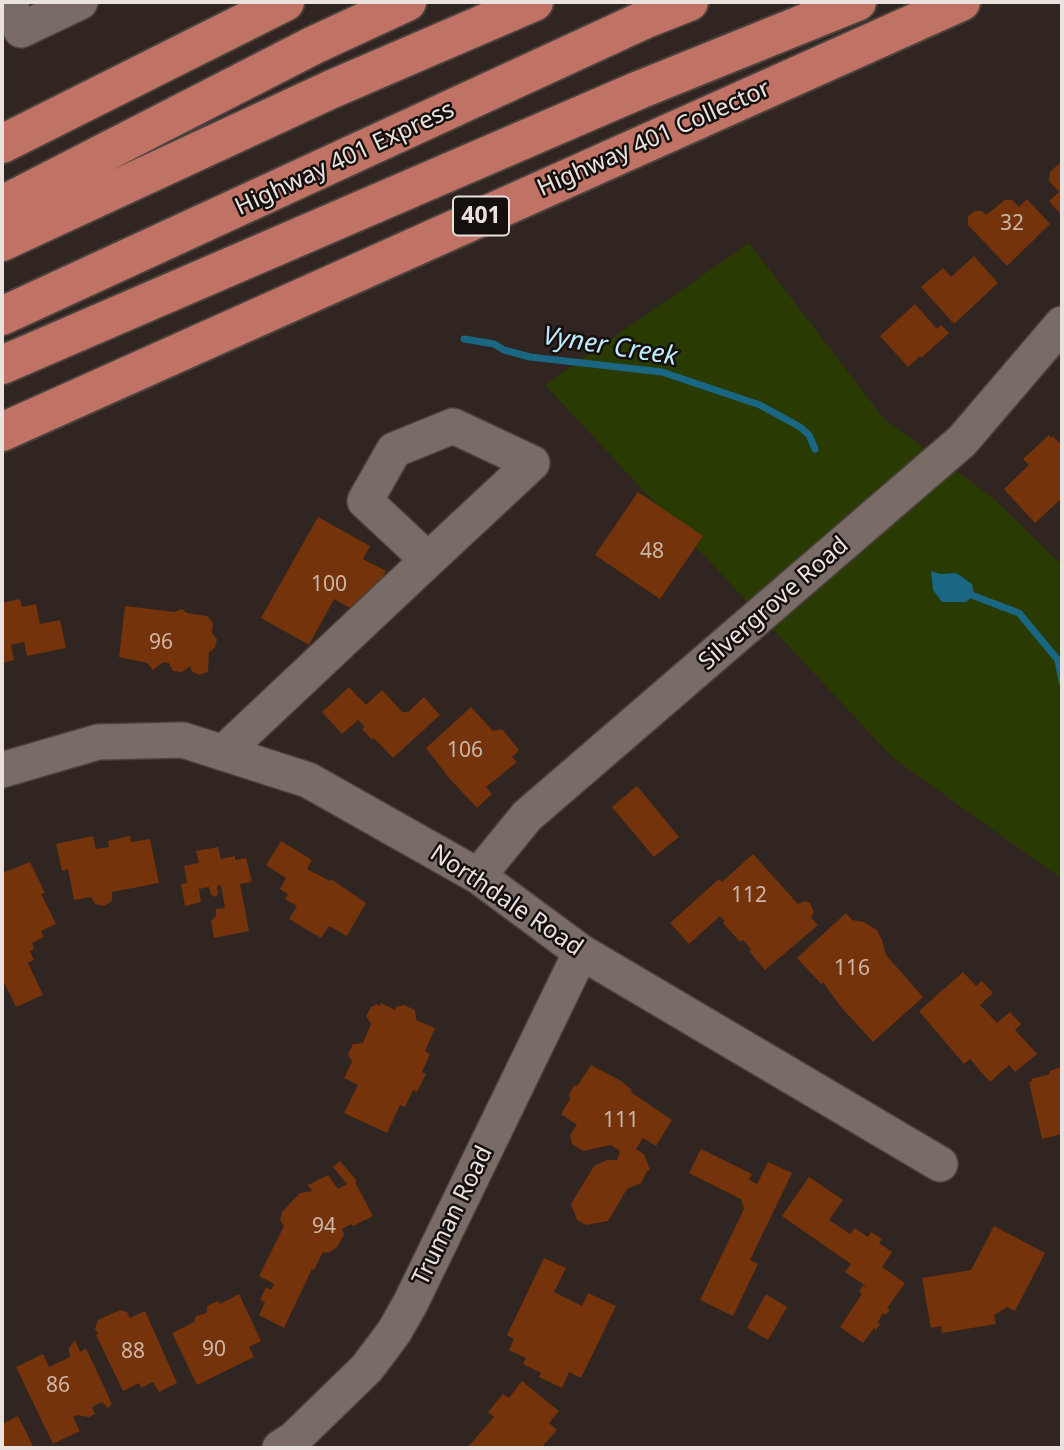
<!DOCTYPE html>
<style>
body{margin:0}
#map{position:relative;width:1064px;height:1450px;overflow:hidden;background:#302520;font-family:"Noto Sans",sans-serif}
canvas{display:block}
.frame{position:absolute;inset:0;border:4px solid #eae2df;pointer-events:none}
</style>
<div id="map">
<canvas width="1064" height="1450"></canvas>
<div class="frame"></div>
</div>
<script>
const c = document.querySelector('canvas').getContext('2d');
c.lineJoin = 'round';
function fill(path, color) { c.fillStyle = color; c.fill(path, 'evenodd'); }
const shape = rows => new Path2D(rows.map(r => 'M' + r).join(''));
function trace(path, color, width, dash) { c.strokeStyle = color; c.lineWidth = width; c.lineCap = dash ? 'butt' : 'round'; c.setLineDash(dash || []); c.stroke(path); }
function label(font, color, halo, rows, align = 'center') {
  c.font = font + ' "Noto Sans",sans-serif'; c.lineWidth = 5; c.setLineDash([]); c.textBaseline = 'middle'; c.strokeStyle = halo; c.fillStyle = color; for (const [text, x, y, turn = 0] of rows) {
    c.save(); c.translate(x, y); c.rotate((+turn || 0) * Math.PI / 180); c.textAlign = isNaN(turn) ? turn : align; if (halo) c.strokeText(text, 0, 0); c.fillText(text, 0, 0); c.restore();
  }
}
fill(shape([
 [749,243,884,419,992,497,1062,565,1062,879,893,758,545,385]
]), '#293a02');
fill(shape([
 [931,571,941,574,956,573,972,584,974,595,966,602,942,602,933,590]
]), '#196782');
trace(shape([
 [464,339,494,344,504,350,530,357,662,372,760,405,800,427,809,435,815,449],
 [966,593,1019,613,1058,660,1062,681]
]), '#196782', 7);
fill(shape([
 [1062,161,1062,216,1049,201,1059,192,1049,181,1050,172],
 [1027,199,1050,224,1007,266,968,225,968,216,975,211,982,211,986,215,1005,200,1012,200,1019,207],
 [974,256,998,283,954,324,921,287,943,268,951,277],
 [915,304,937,329,941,325,949,333,921,358,920,356,908,367,880,336],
 [1049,435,1051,438,1053,436,1062,446,1062,498,1035,523,1004,489,1029,465,1023,459],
 [638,492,703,536,660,599,595,555],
 [318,517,370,546,363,559,386,571,362,615,334,599,309,645,261,618],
 [20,599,22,607,36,604,40,624,60,620,66,648,27,656,24,642,11,645,14,660,2,663,2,603],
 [125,606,175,612,182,609,187,613,207,616,213,623,212,633,217,639,215,648,209,652,208,672,199,675,192,671,190,666,182,672,173,671,169,663,163,662,153,670,147,663,119,657],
 [349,687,366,705,382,690,402,712,408,712,424,697,440,715,393,758,374,738,372,740,362,729,365,727,358,720,342,734,322,712],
 [471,707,493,731,502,729,519,750,512,757,517,762,486,787,492,794,477,808,450,779,426,748],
 [637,786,679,837,654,857,612,807],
 [93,836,96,849,109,847,108,841,130,836,131,842,150,839,159,883,112,892,112,901,104,906,95,904,91,897,74,900,68,869,62,871,56,844],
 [281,841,312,860,307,869,330,881,331,879,366,903,347,936,329,926,321,938,289,919,297,906,285,899,288,894,280,889,286,878,266,865],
 [218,847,221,859,235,856,235,860,246,858,252,882,240,884,249,931,214,938,211,921,216,916,216,909,225,908,221,885,217,886,218,893,216,897,211,895,209,887,199,889,201,902,185,906,181,884,187,883,184,866,199,863,196,851],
 [753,854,798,904,805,901,810,903,814,912,811,918,818,925,765,970,749,951,751,949,743,940,740,942,723,923,725,921,720,916,689,944,670,923,719,879,722,882],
 [30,862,45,893,41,894,56,924,41,931,44,937,32,943,34,949,30,951,34,960,28,963,43,995,16,1007,2,978,2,873],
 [846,913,852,920,864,922,877,930,882,940,886,955,923,997,873,1042,841,1007,823,982,821,984,797,958],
 [963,972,976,986,982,981,993,993,980,1005,997,1023,1010,1012,1021,1024,1015,1030,1037,1054,1015,1072,1009,1065,990,1082,970,1059,964,1064,919,1011],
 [381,1003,395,1010,396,1007,404,1005,415,1010,416,1020,435,1028,425,1051,430,1054,422,1072,426,1074,417,1092,413,1090,405,1107,400,1105,387,1133,344,1113,358,1085,344,1078,352,1062,348,1054,353,1044,363,1043,371,1024,366,1016,371,1007,377,1004,380,1006],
 [591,1065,621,1081,632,1090,631,1092,672,1120,656,1146,643,1138,636,1149,644,1154,650,1170,647,1171,641,1183,627,1189,608,1221,586,1225,577,1220,571,1204,594,1166,607,1160,617,1160,620,1151,611,1145,583,1151,572,1144,570,1135,577,1125,561,1114,570,1099,569,1094,574,1086,578,1085],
 [1062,1067,1062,1134,1042,1139,1029,1082,1032,1081,1031,1079,1050,1074,1049,1071],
 [701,1149,752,1174,749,1180,757,1184,768,1162,792,1173,750,1260,758,1264,733,1316,700,1300,744,1209,741,1199,689,1173],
 [340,1161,357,1181,355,1182,373,1216,353,1226,351,1224,342,1229,344,1235,337,1247,328,1253,323,1252,314,1270,312,1269,284,1328,259,1315,265,1302,260,1300,266,1287,271,1290,274,1284,259,1276,284,1226,280,1220,282,1212,300,1193,312,1191,308,1185,328,1175,338,1189,347,1184,333,1167],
 [809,1177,843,1200,829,1220,850,1234,855,1228,868,1237,871,1232,882,1239,879,1243,892,1252,882,1267,905,1283,887,1308,890,1310,886,1315,883,1313,878,1322,880,1324,876,1330,874,1328,863,1343,840,1327,862,1294,859,1292,863,1286,867,1287,845,1272,851,1264,782,1216],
 [994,1226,1045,1253,1015,1311,1007,1307,994,1315,996,1324,942,1333,941,1326,931,1328,922,1278,971,1270],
 [544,1258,566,1268,554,1292,582,1306,588,1293,616,1306,581,1378,569,1372,562,1388,539,1377,541,1373,523,1364,526,1358,509,1350,514,1339,507,1335],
 [239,1294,261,1341,249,1347,254,1357,197,1385,172,1333,194,1322,196,1316,207,1313,207,1306,218,1301,220,1304],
 [766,1294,787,1307,768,1340,747,1328],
 [120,1310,127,1312,130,1318,145,1311,177,1383,159,1392,153,1382,141,1388,139,1383,123,1391,96,1335,98,1334,95,1329,98,1320],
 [75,1340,80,1352,86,1348,112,1404,108,1408,102,1402,92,1407,95,1414,89,1417,77,1415,73,1417,80,1431,53,1444,16,1367,43,1354,49,1367,70,1357,69,1348],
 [522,1381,559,1411,549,1423,557,1430,541,1448,467,1448,494,1417,488,1412,503,1394,509,1398],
 [18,1416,34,1448,2,1448,2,1424]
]), '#74330a');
const minor = shape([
 [8,2,21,30,80,2],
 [223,753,428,560,532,463,453,426,394,450,365,501,428,560],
 [2,770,98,742,183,740,308,780,478,876,581,952,940,1164],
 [478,876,527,816,962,441,1062,324],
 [280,1448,294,1439,367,1368,394,1332,410,1304,581,952]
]);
const highway = shape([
 [2,144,285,2],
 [2,205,314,45,407,2],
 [2,242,332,89,534,2],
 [2,316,646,19,689,2],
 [2,365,639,90,857,2],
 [2,432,961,2]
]);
trace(minor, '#4a413d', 38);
trace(highway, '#4a413d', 42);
trace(minor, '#796c66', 35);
trace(highway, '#c07265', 38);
label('21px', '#ccb6aa', null, [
 ["32",1012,224],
 ["48",652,552],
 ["100",329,585],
 ["96",161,643],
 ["106",465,751],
 ["112",749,896],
 ["116",852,969],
 ["111",621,1121],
 ["94",324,1227],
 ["90",214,1350],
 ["88",133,1352],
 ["86",58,1386]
]);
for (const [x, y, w] of [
 [481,216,56]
]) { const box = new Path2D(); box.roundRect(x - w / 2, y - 19.5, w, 39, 5); c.fillStyle = '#15100d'; c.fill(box); trace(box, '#eae2df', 2); }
label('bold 23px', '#eae2df', null, [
 ["401",481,216]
]);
label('24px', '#eae2df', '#15100d', [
 ["Highway 401 Collector",654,139,-24],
 ["Highway 401 Express",345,159,-25],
 ["Silvergrove Road",774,604,-41],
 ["Northdale Road",506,901,34],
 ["Truman Road",453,1216,-64]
]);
label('italic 26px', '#beebff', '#15100d', [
 ["Vyner Creek",610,347,9]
]);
</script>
